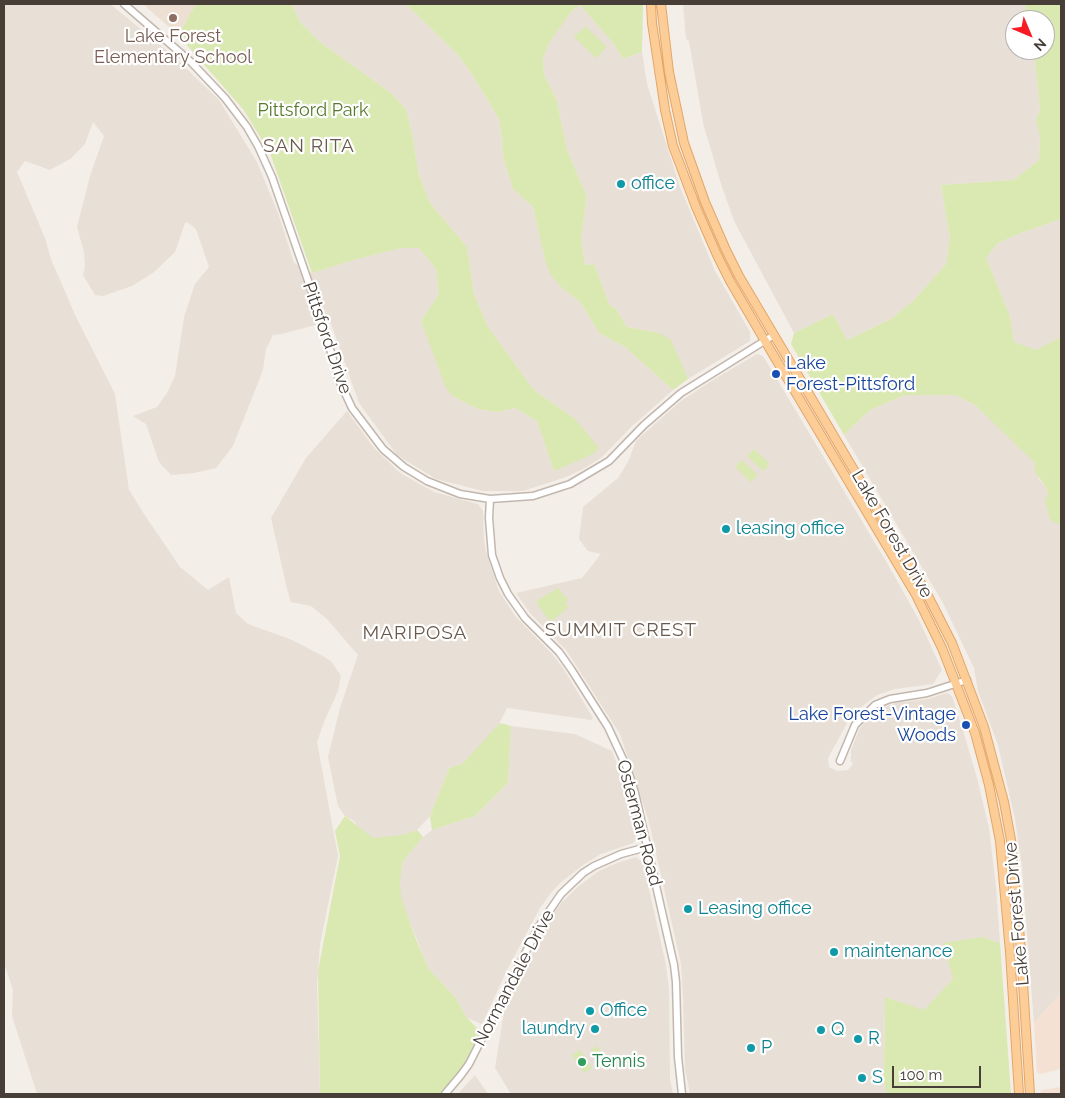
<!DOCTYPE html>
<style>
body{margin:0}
#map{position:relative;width:1065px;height:1098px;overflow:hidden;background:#f4eee8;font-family:Raleway,sans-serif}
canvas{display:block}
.frame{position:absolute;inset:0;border:5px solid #473e37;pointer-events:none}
.north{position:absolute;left:1005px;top:10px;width:50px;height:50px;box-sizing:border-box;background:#fff;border:1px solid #b5b2af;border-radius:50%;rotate:135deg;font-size:14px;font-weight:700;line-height:20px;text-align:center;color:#473e37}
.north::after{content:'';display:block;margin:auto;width:18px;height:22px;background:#f81b24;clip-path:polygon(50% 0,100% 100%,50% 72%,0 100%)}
.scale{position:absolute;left:892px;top:1066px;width:89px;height:22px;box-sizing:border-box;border:2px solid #473e37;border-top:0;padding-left:6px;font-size:15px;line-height:18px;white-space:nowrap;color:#473e37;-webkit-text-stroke:4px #fff;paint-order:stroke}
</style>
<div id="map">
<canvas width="1065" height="1098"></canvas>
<div class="frame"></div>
<div class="north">N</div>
<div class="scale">100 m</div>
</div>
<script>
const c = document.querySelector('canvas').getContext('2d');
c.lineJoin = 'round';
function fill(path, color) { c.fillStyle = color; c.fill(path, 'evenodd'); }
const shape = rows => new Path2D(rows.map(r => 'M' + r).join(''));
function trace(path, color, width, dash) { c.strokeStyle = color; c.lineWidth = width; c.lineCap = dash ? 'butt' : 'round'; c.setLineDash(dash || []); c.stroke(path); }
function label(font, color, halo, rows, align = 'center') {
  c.font = font + ' Raleway,sans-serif'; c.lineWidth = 4.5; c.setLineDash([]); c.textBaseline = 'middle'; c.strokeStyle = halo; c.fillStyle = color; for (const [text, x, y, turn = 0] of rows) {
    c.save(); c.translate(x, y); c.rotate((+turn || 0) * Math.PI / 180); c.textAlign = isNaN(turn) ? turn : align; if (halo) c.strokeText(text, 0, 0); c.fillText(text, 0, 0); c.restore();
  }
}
fill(shape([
 [4,4,110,4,170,53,219,100,257,162,278,213,294,263,312,273,357,259,401,248,419,248,436,269,439,294,421,321,452,396,478,409,498,412,515,408,537,421,554,471,575,419,534,390,488,327,474,294,467,247,430,203,419,175,412,134,406,109,391,93,320,42,300,22,292,4,406,4,457,54,470,71,499,119,502,139,503,157,513,189,533,207,545,260,562,288,580,302,599,333,625,347,673,390,631,427,602,457,585,468,566,477,523,491,483,491,436,479,397,455,359,403,330,321,282,334,273,335,266,349,263,370,233,446,216,468,194,473,171,475,159,462,146,424,133,416,157,407,167,393,175,376,184,317,195,284,209,267,196,229,187,222,185,223,175,252,154,272,132,286,103,296,95,295,83,275,85,267,84,252,77,227,90,176,104,136,93,122,85,144,70,159,50,170,25,161,17,172,45,238,51,259,76,317,115,394,129,490,144,514,180,567,208,590,229,577,236,613,248,624,292,640,321,655,331,661,341,676,338,691,324,722,317,742,338,856,320,944,317,984,320,1094,37,1094,12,1016,13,990,5,966,4,942],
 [683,4,1025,4,1028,20,1015,20,1015,50,1034,50,1040,110,1036,120,1040,136,1039,160,1014,180,941,185,950,239,946,264,913,301,891,319,847,340,833,314,794,333,734,221,721,184,703,123,689,41,686,39],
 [580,5,614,44,623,59,642,52,647,84,680,187,715,271,750,332,750,341,688,379,659,333,627,327,616,309,609,304,594,264,585,265,581,239,587,197,567,150,557,101,544,74,543,58,549,43,559,28,571,12],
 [1061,219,1061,337,1036,351,1014,342,1010,316,986,258,998,243,1021,233],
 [757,354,763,356,887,563,919,620,942,670,933,684,895,689,877,695,852,714,828,758,829,767,837,771,848,770,853,764,851,761,851,750,859,730,866,720,880,709,895,703,928,699,947,693,952,696,960,721,977,778,989,828,996,887,1000,943,982,937,953,979,924,1011,885,997,884,1082,887,1094,690,1094,685,1069,683,996,681,964,649,822,620,734,566,650,530,613,516,593,582,578,601,554,588,551,579,539,583,507,618,478,628,462,636,441,657,422,681,401,713,380],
 [905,395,955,395,975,405,989,418,1022,402,1039,479,1046,487,1055,523,1061,525,1061,993,1034,1023,1022,867,1015,819,998,745,978,691,974,668,943,603,844,435,870,410],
 [347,411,374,448,400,473,434,492,478,504,483,511,484,540,486,552,499,591,515,616,553,655,563,668,593,718,591,720,507,708,494,734,462,764,449,768,430,816,417,830,403,835,386,838,373,838,360,829,354,821,345,816,338,806,328,757,340,708,358,655,327,619,311,606,291,602,287,589,271,518,306,458],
 [511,726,575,734,612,751,625,785,637,839,633,843,601,854,583,865,560,883,550,894,540,908,508,968,482,1024,467,1018,455,997,429,969,406,913,398,889,403,861,423,837,432,830,475,816,508,783],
 [636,857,643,862,666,965,669,989,670,1080,673,1094,511,1094,495,1068,504,1012,549,919,562,902,580,885,599,871,617,863],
 [475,1075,488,1094,458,1094]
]), '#e8dfd6');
fill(shape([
 [1061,993,1061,1069,1040,1074,1037,1072,1034,1023],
 [1061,1087,1061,1094,1039,1094,1042,1090]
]), '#f5e1d4');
fill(shape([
 [143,4,196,4,178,35]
]), '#ede0d2');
fill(shape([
 [196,4,292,4,300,22,320,42,391,93,406,109,412,134,419,175,430,203,467,247,474,294,488,327,534,390,575,419,599,448,593,454,554,471,537,421,515,408,498,412,478,409,452,396,446,388,421,321,439,294,436,269,419,248,401,248,357,259,312,273,270,153,243,109,178,35],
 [406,4,643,4,642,52,623,59,614,44,580,5,571,12,549,43,543,58,544,74,557,101,567,150,587,197,581,239,585,265,594,264,609,304,616,309,627,327,659,333,671,340,688,379,673,390,625,347,599,333,580,302,562,288,551,275,545,260,533,207,513,189,503,157,502,139,499,119,470,71,457,54],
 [1025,4,1061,4,1061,219,1021,233,998,243,986,258,1010,316,1014,342,1036,350,1061,337,1061,525,1055,523,1050,519,1045,502,1048,494,1046,487,1035,472,1035,463,975,405,955,395,905,395,870,410,844,435,791,344,794,333,833,314,847,340,891,319,913,301,946,264,950,239,941,185,1014,180,1039,160,1040,136,1036,120,1040,110,1034,50,1045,50,1045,20,1028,20],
 [585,26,607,47,596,58,574,37],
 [754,449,770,464,763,471,747,456],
 [742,460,758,475,751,482,735,467],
 [558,588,568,600,565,603,569,607,550,622,537,603,538,600],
 [500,723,511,726,508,783,475,816,432,830,430,816,449,768,462,764],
 [345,816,373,838,403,835,417,830,423,837,403,861,400,880,401,897,415,937,429,969,455,997,467,1018,484,1035,449,1090,443,1094,320,1094,318,971,340,856,335,831],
 [982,937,1000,943,1011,1094,887,1094,884,1082,885,997,924,1010,953,979,943,943],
 [597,1046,605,1059,599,1063,591,1050],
 [580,1050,592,1068,584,1073,572,1055]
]), '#dae8b2');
const tertiary = shape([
 [124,4,191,62,225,98,247,127,258,146,272,177,321,318,339,380,352,408,383,449,404,467,427,481,460,494,490,499,533,496,570,484,609,461,644,425,681,393,774,335],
 [490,499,489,518,492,555,500,578,508,594,525,618,559,652,571,669,608,727,627,768,635,793,674,965,676,982,678,1057,682,1094],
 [840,761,855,725,875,705,890,699,927,693,967,680],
 [445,1094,461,1075,469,1064,539,926,561,894,583,873,594,866,621,854,647,847]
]);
const primary = shape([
 [651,4,652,23,665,110,673,146,696,207,717,255,730,281,765,341,916,595,942,648,975,733,989,785,1000,841,1010,952,1019,1094],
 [661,4,669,72,684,143,705,202,726,250,739,276,774,335,925,590,952,643,984,727,1004,802,1011,840,1021,951,1030,1094]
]);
trace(tertiary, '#c2b7ae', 9);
trace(primary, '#e3a667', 10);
trace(tertiary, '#fff', 6);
trace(primary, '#fdcd98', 8);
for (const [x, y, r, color] of [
 [173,18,5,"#8d6e63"],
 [621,184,5,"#0f9aa8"],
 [776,374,5,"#1a4fb4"],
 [726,529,5,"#0f9aa8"],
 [966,725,5,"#1a4fb4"],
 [688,909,5,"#0f9aa8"],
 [834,952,5,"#0f9aa8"],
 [590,1011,5,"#0f9aa8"],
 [595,1029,5,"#0f9aa8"],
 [821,1030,5,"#0f9aa8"],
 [858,1039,5,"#0f9aa8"],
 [751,1048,5,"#0f9aa8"],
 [582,1062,5,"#2e9e5b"],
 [862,1078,5,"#0f9aa8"]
]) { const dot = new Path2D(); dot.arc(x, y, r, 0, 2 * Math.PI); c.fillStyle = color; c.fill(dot); trace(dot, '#fff', 2); }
label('18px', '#785e54', '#fff', [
 ["Lake Forest",173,37],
 ["Elementary School",173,58]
]);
label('18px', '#57792a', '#fff', [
 ["Pittsford Park",313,111]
]);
label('18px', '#0d838f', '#fff', [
 ["office",631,184],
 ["leasing office",736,529],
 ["Leasing office",698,909],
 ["maintenance",844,952],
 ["Office",600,1011],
 ["laundry",585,1029,"right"],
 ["Q",831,1030],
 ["R",868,1039],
 ["P",761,1048],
 ["S",872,1078]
], 'left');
label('18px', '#473e37', '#fff', [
 ["Pittsford Drive",327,338,71],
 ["Lake Forest Drive",892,534,60],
 ["Osterman Road",639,823,75],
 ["Lake Forest Drive",1017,914,-95],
 ["Normandale Drive",514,978,-62]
]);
label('18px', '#164399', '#fff', [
 ["Lake",786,364],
 ["Forest-Pittsford",786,385],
 ["Lake Forest-Vintage",956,715,"right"],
 ["Woods",956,736,"right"]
], 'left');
label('18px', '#27864d', '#fff', [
 ["Tennis",592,1062]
], 'left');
c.letterSpacing = '1px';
label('19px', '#6a5a4e', '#fff', [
 ["SAN RITA",309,146],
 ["SUMMIT CREST",621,630],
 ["MARIPOSA",415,633]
]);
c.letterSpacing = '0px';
</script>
